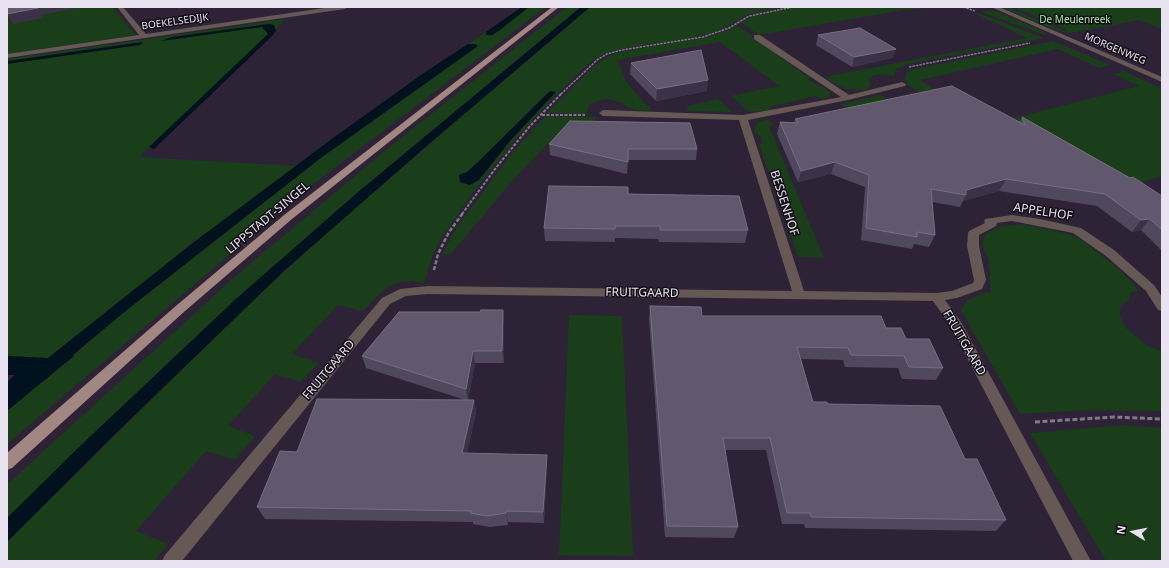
<!DOCTYPE html>
<style>
body{margin:0}
#map{position:relative;width:1169px;height:568px;overflow:hidden;background:#2e2237;font-family:"Noto Sans",sans-serif}
canvas{display:block}
.frame{position:absolute;inset:0;border:8px solid #e9e2f0;pointer-events:none}
.north{position:absolute;left:1113px;top:512px;width:40px;height:40px;-webkit-text-stroke:3px #130e17;paint-order:stroke;rotate:280deg;font-size:11px;font-weight:700;line-height:16px;text-align:center;color:#e9e2f0}
.north::after{content:'';display:block;margin:auto;width:14px;height:18px;background:#e9e2f0;clip-path:polygon(50% 0,100% 100%,50% 72%,0 100%)}
</style>
<div id="map">
<canvas width="1169" height="568"></canvas>
<div class="frame"></div>
<div class="north">N</div>
</div>
<script>
const c = document.querySelector('canvas').getContext('2d');
c.lineJoin = 'round';
function fill(path, color) { c.fillStyle = color; c.fill(path, 'evenodd'); }
const shape = rows => new Path2D(rows.map(r => 'M' + r).join(''));
function trace(path, color, width, dash) { c.strokeStyle = color; c.lineWidth = width; c.lineCap = dash ? 'butt' : 'round'; c.setLineDash(dash || []); c.stroke(path); }
function label(font, color, halo, rows, align = 'center') {
  c.font = font + ' "Noto Sans",sans-serif'; c.lineWidth = 3; c.setLineDash([]); c.textBaseline = 'middle'; c.strokeStyle = halo; c.fillStyle = color; for (const [text, x, y, turn = 0] of rows) {
    c.save(); c.translate(x, y); c.rotate((+turn || 0) * Math.PI / 180); c.textAlign = isNaN(turn) ? turn : align; if (halo) c.strokeText(text, 0, 0); c.fillText(text, 0, 0); c.restore();
  }
}
fill(shape([
 [7,7,112,7,136,35,7,54],
 [529,7,546,7,303,192,7,444,7,411,123,313,322,157,478,46,468,44,486,32],
 [567,7,581,7,357,193,237,298,77,449,7,518,7,485,49,446,239,273,392,145],
 [590,7,784,7,749,14,724,28,712,33,687,39,625,48,604,54,593,60,562,89,520,134,472,194,440,240,433,255,424,283,413,281,401,282,389,286,378,295,363,311,338,305,292,354,318,363,301,382,275,374,228,426,255,436,235,460,206,451,136,531,168,544,154,561,7,561,7,542,229,323,328,231],
 [550,91,555,92,510,141,479,180,459,175,467,172,479,161],
 [799,7,939,7,904,10,758,35,741,22,755,15],
 [1000,7,1008,7,1065,31,1067,30,1013,7,1162,7,1162,29,1139,20,1071,33,1058,31],
 [989,10,998,12,1042,31,1048,36,981,12],
 [974,13,978,13,1044,38,909,64,896,69,894,76,881,74,872,76,869,81,871,86,865,90,845,89,824,77,1027,38],
 [286,19,139,157,297,166,194,242,48,358,7,356,7,59],
 [737,26,753,36,751,37,810,78,808,79,819,86,822,86,825,88,830,93,829,96,824,99,821,99,816,96,769,107,772,110,749,112,731,96,779,86,720,42,617,60,627,83,647,106,651,106,651,111,636,110,628,108,622,103,609,99,601,100,590,104,587,110,589,114,547,113,593,67,608,56,625,51,709,37],
 [1053,41,1110,65,1100,68,1058,49,920,80,935,90,921,93,909,86,905,80,906,73,910,70],
 [1124,71,1162,89,1162,176,1123,188,1002,121,1139,86,1113,74],
 [881,95,889,100,847,109,841,104],
 [718,99,732,112,688,111,687,107,683,107],
 [544,117,597,117,590,123,568,123,513,180,451,254,443,254,454,231,463,219,513,152],
 [764,120,768,120,775,125,769,126,824,258,798,257,759,144,763,144,759,134,756,134,754,130,757,123],
 [1022,224,1069,234,1082,240,1120,270,1135,286,1139,291,1131,292,1129,300,1120,306,1120,316,1125,327,1133,334,1148,346,1162,351,1162,411,1087,410,1020,414,961,310,967,300,991,291,989,260,982,245,985,235,998,227],
 [569,315,622,316,633,556,559,555],
 [1125,425,1162,428,1162,561,1106,561,1030,433]
]), '#1a3e1a');
fill(shape([
 [522,7,529,7,500,30,492,35,486,35,486,32],
 [581,7,590,7,430,143,285,270,113,436,7,542,7,518,77,449,237,298,357,193],
 [269,24,274,25,276,31,272,36,154,149,149,147,268,34,262,27,161,41,172,37],
 [143,42,140,45,7,64,7,61],
 [468,44,475,44,478,46,322,157,244,218,123,313,73,355,74,356,7,411,7,382,15,375,7,375,7,356,48,358,194,242,333,138,421,75],
 [550,91,556,92,510,141,479,180,470,185,460,182,459,175,467,172,479,161]
]), '#02111e');
trace(shape([
 [963,7,975,11],
 [909,67,1030,43],
 [561,94,597,60,607,54,622,50,703,37,729,28,749,16,793,7]
]), '#82788a', 1.5, [2.5, 1]);
trace(shape([
 [542,115,585,115],
 [462,214,495,169,530,126,562,93]
]), '#82788a', 2, [3, 1.5]);
trace(shape([
 [434,270,438,254,449,232,463,213]
]), '#82788a', 2.5, [4, 2]);
trace(shape([
 [1035,422,1114,417,1162,419]
]), '#82788a', 3, [5, 2.5]);
fill(shape([
 [117,7,123,7,146,34,331,7,348,7,345,9,7,58,7,54,139,35,117,7],
 [991,7,999,7,1162,77,1162,82,991,7],
 [754,35,760,35,849,95,902,82,906,84,905,86,848,100,748,120,804,291,936,293,952,291,973,283,974,280,967,246,968,233,969,231,985,223,984,221,985,219,1012,215,1040,219,1081,228,1114,250,1154,285,1162,297,1162,311,1158,310,1146,291,1106,256,1073,233,1012,221,997,223,996,226,979,235,979,246,986,280,982,289,957,298,945,300,961,322,1091,561,1073,561,950,325,933,301,428,294,406,296,390,304,182,561,162,561,165,555,382,298,400,289,428,286,792,291,739,120,603,116,599,113,603,110,743,115,841,97,754,39,754,35]
]), '#655855');
fill(shape([
 [552,7,559,7,292,219,185,311,12,468,7,470,7,453,177,305,284,215,552,7]
]), '#a18681');
fill(shape([
 [818,35,896,49,892,58,852,67,816,45],
 [631,63,707,91,656,101,630,74],
 [1022,117,1162,196,1162,251,1141,230,1132,232,1097,206,999,191,963,201,960,207,932,202,935,235,929,247,914,244,912,249,861,240,865,187,831,174,798,182,777,134,780,122,794,122,795,119,1020,122],
 [549,144,697,149,696,160,628,160,627,174,550,155],
 [628,194,748,230,745,243,659,242,658,239,615,238,615,242,545,241,544,228],
 [650,306,702,316,886,328,906,339,943,368,936,380,902,379,898,368,845,367,843,360,801,359,813,402,828,404,965,459,1006,520,996,531,805,528,804,524,782,524,766,450,725,450,738,527,734,538,665,537,649,319],
 [503,310,504,322,504,363,475,363,468,400,474,400,476,412,467,453,547,467,544,523,508,522,508,525,490,527,473,524,473,522,265,519,257,507,297,452,465,400,366,368,362,356,480,312]
]), '#50485d');
fill(shape([
 [37,7,75,7,75,8,42,15,43,18,13,24,7,14],
 [178,7,188,7,178,9],
 [896,49,892,58,852,67,854,57],
 [708,80,707,91,656,101,657,89],
 [835,162,831,174,798,182,801,171],
 [1006,179,999,191,963,201,966,195,966,190],
 [1150,219,1141,230,1132,232,1141,220],
 [503,310,504,322,504,363,502,351],
 [473,351,475,363,468,401,466,389],
 [474,400,476,412,465,465,462,453],
 [547,455,547,467,544,523,543,512],
 [506,511,508,522,508,525,506,513]
]), '#3c3247');
const building = shape([
 [7,7,37,7,38,8,7,14,7,7],
 [860,28,896,49,854,57,818,35,860,28],
 [701,50,708,80,657,89,631,63,701,50],
 [952,86,1025,125,1022,117,1130,178,1133,177,1162,196,1162,230,1150,219,1141,220,1105,194,1006,179,966,190,966,195,931,189,935,235,917,232,917,237,866,228,869,175,835,162,801,171,780,122,799,123,795,119,952,86],
 [570,121,690,123,697,149,628,149,628,162,549,144,570,121],
 [549,186,628,187,628,194,739,196,748,230,660,230,660,226,615,226,615,229,544,228,549,186],
 [650,306,701,307,702,316,881,316,886,328,901,328,906,339,929,339,943,368,909,367,904,356,851,355,848,348,797,347,813,402,827,402,828,404,940,406,965,459,977,459,1006,520,811,517,810,513,787,513,770,438,723,438,738,527,667,526,650,306],
 [481,310,503,310,502,351,473,351,466,389,362,356,399,312,480,312,481,310],
 [317,399,474,400,462,453,547,455,543,512,506,511,506,513,487,516,470,513,471,511,257,507,280,451,297,452,317,399]
]);
fill(building, '#61586d');
trace(building, '#766e81', 1);
label('10px', '#a6eca4', '#130e17', [
 ["De Meulenreek",1075,20]
]);
label('10px', '#e9e2f0', '#130e17', [
 ["BOEKELSEDIJK",175,22,-8],
 ["MORGENWEG",1115,49,23]
]);
label('12px', '#e9e2f0', '#130e17', [
 ["BESSENHOF",784,203,72],
 ["APPELHOF",1043,212,9],
 ["LIPPSTADT-SINGEL",268,218,-40],
 ["FRUITGAARD",642,293,1],
 ["FRUITGAARD",964,343,60],
 ["FRUITGAARD",329,370,-50]
]);
</script>
